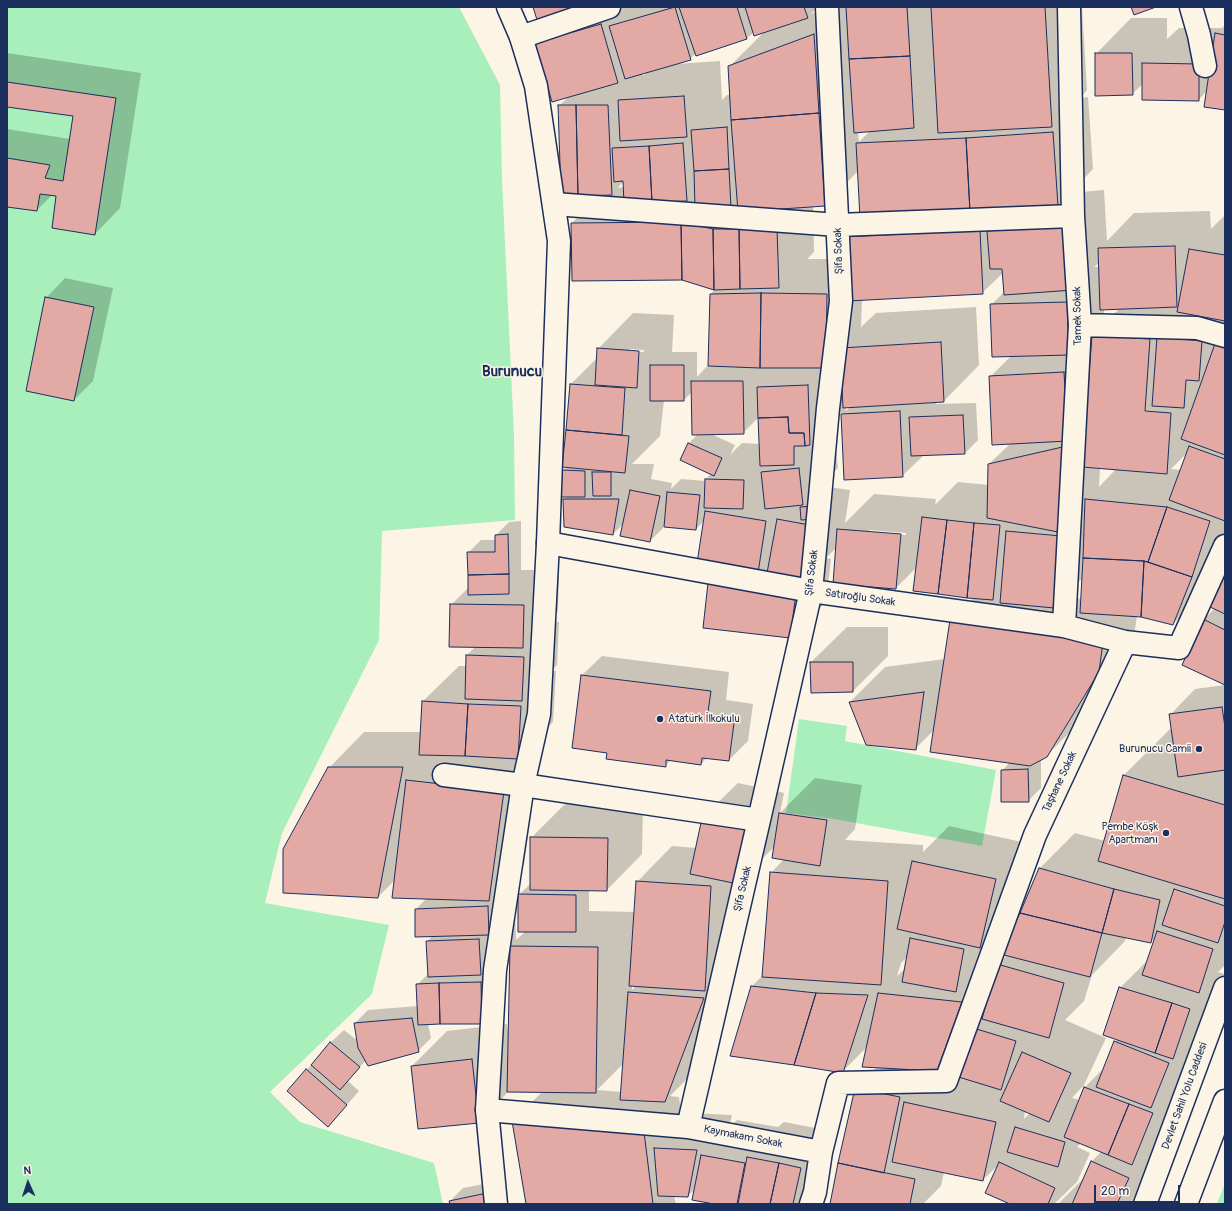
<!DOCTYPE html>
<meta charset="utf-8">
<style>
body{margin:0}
#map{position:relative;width:1232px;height:1211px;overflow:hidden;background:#fcf5e5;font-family:Pangolin,sans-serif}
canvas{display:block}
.frame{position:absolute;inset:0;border:8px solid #1b2f5e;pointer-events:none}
.north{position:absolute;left:8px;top:1163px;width:40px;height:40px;-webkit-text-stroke:3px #fcf5e5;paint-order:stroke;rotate:357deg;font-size:11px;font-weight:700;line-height:16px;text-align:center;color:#1b2f5e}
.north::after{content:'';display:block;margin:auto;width:14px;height:18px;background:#1b2f5e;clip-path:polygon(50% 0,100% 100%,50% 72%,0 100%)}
.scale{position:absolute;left:1094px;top:1185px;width:86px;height:18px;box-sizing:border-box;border:2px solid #1b2f5e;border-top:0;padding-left:5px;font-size:12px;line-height:14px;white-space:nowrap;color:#1b2f5e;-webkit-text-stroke:3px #fcf5e5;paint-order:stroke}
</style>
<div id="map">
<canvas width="1232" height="1211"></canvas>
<div class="frame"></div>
<div class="north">N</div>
<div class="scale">20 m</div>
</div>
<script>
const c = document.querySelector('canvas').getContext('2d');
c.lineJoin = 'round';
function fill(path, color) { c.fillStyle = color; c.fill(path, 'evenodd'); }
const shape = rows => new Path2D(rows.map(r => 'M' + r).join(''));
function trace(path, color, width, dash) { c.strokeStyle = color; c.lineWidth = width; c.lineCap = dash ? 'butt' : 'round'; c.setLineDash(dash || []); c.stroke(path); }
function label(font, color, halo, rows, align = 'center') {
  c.font = font + ' Pangolin,sans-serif'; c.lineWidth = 3; c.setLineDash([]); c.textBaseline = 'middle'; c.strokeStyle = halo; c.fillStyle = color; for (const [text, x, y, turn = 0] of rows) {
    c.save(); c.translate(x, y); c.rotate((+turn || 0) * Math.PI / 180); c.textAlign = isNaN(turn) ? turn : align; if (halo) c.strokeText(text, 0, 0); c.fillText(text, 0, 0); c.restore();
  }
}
fill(shape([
 [7,7,459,7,500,85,502,179,514,435,515,520,382,531,379,640,282,833,265,903,389,925,372,994,270,1092,300,1122,434,1163,443,1204,7,1204],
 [799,719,847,726,845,741,996,770,982,846,834,819,786,813],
 [1225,1183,1225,1204,1217,1204]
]), '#a9efbb');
fill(shape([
 [534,7,818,7,811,14,829,7,1082,7,1087,90,1080,98,1088,97,1093,169,1070,193,1104,190,1107,241,1134,213,1210,211,1211,229,1225,215,1225,546,1208,588,1173,624,1137,616,1134,636,1082,720,1046,756,1041,759,1041,788,1028,801,1002,771,1010,762,934,730,915,749,850,702,885,667,945,659,951,621,975,597,917,567,896,588,837,547,826,558,831,559,826,602,790,637,709,584,705,520,696,529,664,526,663,528,650,541,622,535,624,523,613,534,564,499,568,496,563,471,567,466,563,466,571,384,597,358,598,349,633,313,674,315,672,352,697,352,697,377,709,364,711,294,715,289,572,223,601,194,559,106,569,96,536,43,568,12],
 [765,31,729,67,731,95,727,95,722,100,720,61,675,64,690,59,696,53,696,55,747,38,754,32],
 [648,71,643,76,643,72],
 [870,131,859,142,858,132],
 [858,171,866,216,845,237,847,259,807,259,814,252,813,205,825,205],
 [624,182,624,187,618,188,620,185],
 [1099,263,1100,267,1094,267],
 [1004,272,1005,291,991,305,1011,356,990,377,1011,443,989,464,989,485,958,482,935,505,936,499,874,494,845,523,850,490,821,486,838,468,834,433,829,425,842,412,845,479,902,476,924,455,965,453,978,440,976,403,936,404,936,401,944,401,979,365,976,307,876,313,861,327,862,300,982,293],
 [1120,308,1093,335,1093,338,1084,338,1104,318,1104,309],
 [630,349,644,350,644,352,629,351],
 [692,392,698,434,689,443,681,459,711,474,706,479,706,481,681,479,671,489,672,483,651,479,654,464,632,464,660,436,664,400,684,400],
 [845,406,851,406,846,411],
 [759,417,760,444,742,443,730,455,735,445,709,433,743,433],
 [1188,452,1181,470,1171,469],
 [1100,468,1116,469,1099,487],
 [869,530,906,533,906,535,869,532],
 [1083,578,1082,599,1064,596,1075,585],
 [1131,18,1167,18,1167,39,1179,28,1222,28,1225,25,1225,109,1208,90,1198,100,1143,84,1132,94,1096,54],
 [7,53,141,73,120,208,95,234,58,195,53,194,37,210,7,206,7,129,70,139,74,116,7,106],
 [65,278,113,288,93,381,74,400,46,298],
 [521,521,521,570,559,570,558,611,548,621,559,622,557,665,551,671,556,671,553,722,522,754,539,756,524,865,494,894,501,894,515,904,516,940,526,931,519,895,531,883,531,838,567,802,643,803,642,854,607,890,589,889,589,911,635,912,637,882,672,846,696,848,702,818,738,783,784,793,780,813,815,778,862,785,855,829,845,840,923,845,923,852,949,826,1031,844,998,965,1007,955,1002,954,1040,868,1075,833,1105,841,1124,775,1170,729,1172,729,1170,715,1195,689,1225,685,1225,965,1218,972,1224,974,1208,1023,1168,1128,1157,1139,1164,1142,1143,1188,1133,1199,1140,1202,1139,1204,1058,1204,1085,1177,1092,1161,1102,1151,1081,1143,1077,1147,1090,1153,1077,1182,1054,1204,1012,1204,1000,1163,983,1180,944,1172,941,1186,923,1204,831,1204,856,1088,877,1067,867,1047,842,1072,752,986,764,974,771,873,784,859,775,846,745,876,740,954,732,962,739,963,700,1066,670,1096,679,1097,682,1121,690,1113,732,1115,729,1128,737,1120,778,1127,784,1122,836,1132,820,1204,720,1204,696,1188,688,1196,674,1196,676,1204,527,1204,513,1121,543,1091,509,1091,478,1122,412,1066,447,1031,507,1024,508,1032,509,1032,511,944,485,970,495,1010,428,1024,431,1038,418,1051,366,1060,348,1081,359,1091,340,1113,288,1091,331,1042,344,1030,358,1041,355,1023,368,1010,418,1006,418,984,429,973,427,942,433,935,416,909,427,898,395,880,378,897,329,768,364,732,422,732,423,701,459,666,467,666,467,655,476,646,451,605,469,587,468,553,481,540,496,540,496,535,509,522],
 [1126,937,1151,942,1156,937,1149,959,1120,988,1118,1039,1115,1042,1105,1067,1085,1087,1080,1100,1072,1098,1084,1085,1106,1038,1065,1020,1084,1001,1092,975,1125,941],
 [908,956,906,968,897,976,901,963],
 [992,984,984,1015,977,1022],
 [632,985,636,986,632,990],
 [624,1063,622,1092,597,1090],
 [1025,1111,1030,1113,1024,1119],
 [1225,570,1225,683,1203,620,1215,608],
 [847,627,888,627,888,656,853,691,811,662],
 [602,656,729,672,726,700,753,704,748,741,729,760,707,758,701,764,671,760,665,766,608,752,582,675],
 [500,1181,505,1204,451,1204,450,1201,463,1188]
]), '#0003');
const building = shape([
 [533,7,585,7,538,23,533,7],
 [675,7,691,60,625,79,609,26,675,7],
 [679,7,737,7,747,39,696,56,679,7],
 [745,7,804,7,808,18,754,36,745,7],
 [846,7,907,7,910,56,849,59,846,7],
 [931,7,1045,7,1052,127,938,133,931,7],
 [1131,7,1156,7,1134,15,1131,7],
 [601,24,618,83,552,102,535,43,601,24],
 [1215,33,1225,35,1225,110,1204,107,1215,33],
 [814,34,819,113,731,120,728,66,814,34],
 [1095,53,1132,53,1133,95,1095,96,1095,53],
 [910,56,914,128,854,133,849,59,910,56],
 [1142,63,1199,64,1199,101,1142,100,1142,63],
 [7,82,116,98,95,235,52,228,56,196,40,194,37,211,7,207,7,158,50,165,45,178,63,181,73,116,7,107,7,82],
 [684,96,687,137,620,141,618,100,684,96],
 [558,105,576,105,578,196,561,196,558,105],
 [576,105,608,105,612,195,578,196,576,105],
 [819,113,825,206,738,212,731,120,819,113],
 [727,127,729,169,694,171,691,130,727,127],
 [1053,132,1058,206,970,212,966,138,1053,132],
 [966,138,970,212,860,218,856,143,966,138],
 [683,143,687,201,652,202,649,146,683,143],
 [649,146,652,202,624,203,623,181,614,182,612,148,649,146],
 [729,169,731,207,695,208,694,171,729,169],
 [681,222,682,280,572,281,571,223,681,222],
 [681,222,713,229,714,290,682,280,681,222],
 [1069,225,1073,290,1004,295,1002,269,990,269,987,231,1069,225],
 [777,228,779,288,740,289,739,229,777,228],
 [713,229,739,229,740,289,714,290,713,229],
 [980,230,983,294,848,301,844,237,980,230],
 [1175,246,1177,307,1100,310,1098,248,1175,246],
 [1189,249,1225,255,1225,321,1177,312,1189,249],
 [761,293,827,294,826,368,760,368,761,293],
 [761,293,760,368,708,366,710,294,761,293],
 [45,297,94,307,74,401,26,391,45,297],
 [1067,302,1069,355,992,357,990,304,1067,302],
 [1092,335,1150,339,1145,411,1171,413,1167,474,1082,467,1092,335],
 [1157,337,1202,341,1199,381,1186,380,1184,408,1152,406,1157,337],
 [1217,338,1225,341,1225,455,1181,439,1217,338],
 [941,342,944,402,843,408,840,348,941,342],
 [597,348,639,351,637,388,595,385,597,348],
 [650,365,684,365,684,401,650,401,650,365],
 [1064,372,1068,441,992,445,989,376,1064,372],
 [691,381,743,381,744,434,692,435,691,381],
 [570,384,625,388,622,435,566,430,570,384],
 [808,385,810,445,805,446,804,433,789,433,788,417,758,418,757,387,808,385],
 [900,411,903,477,844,480,841,414,900,411],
 [963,415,965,454,911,456,909,417,963,415],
 [788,417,789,433,804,433,805,446,794,446,794,465,760,466,758,418,788,417],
 [566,430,629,436,625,473,562,467,566,430],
 [688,443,722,458,714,476,680,460,688,443],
 [1067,446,1063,533,987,518,988,464,1067,446],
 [1189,446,1225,459,1225,521,1169,500,1189,446],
 [799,468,803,505,765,509,761,472,799,468],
 [562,470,585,471,585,497,561,497,562,470],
 [592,472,611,472,611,496,593,496,592,472],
 [705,479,744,480,743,509,704,508,705,479],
 [630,490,660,496,650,542,620,536,630,490],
 [667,492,700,495,696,530,664,527,667,492],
 [563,499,619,499,613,535,564,527,563,499],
 [1085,499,1167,507,1148,562,1144,561,1083,558,1085,499],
 [814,506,815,519,801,520,800,507,814,506],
 [1167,507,1210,521,1192,577,1148,562,1167,507],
 [705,511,766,521,758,573,697,563,705,511],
 [922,517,947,520,938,594,913,591,922,517],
 [777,519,815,526,806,579,767,573,777,519],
 [947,520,974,523,967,598,938,594,947,520],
 [974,523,1000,525,993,600,967,598,974,523],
 [837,529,901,534,896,589,833,584,837,529],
 [1006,531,1061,536,1054,608,1000,603,1006,531],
 [508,534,509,574,468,575,467,552,495,552,495,535,508,534],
 [1083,558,1144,561,1141,617,1080,613,1083,558],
 [1144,561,1192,577,1173,625,1141,617,1144,561],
 [1225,567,1225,614,1208,606,1225,567],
 [509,574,509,594,468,595,468,575,509,574],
 [708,583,796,594,790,638,703,628,708,583],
 [450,604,524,605,523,648,449,647,450,604],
 [1203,619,1225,630,1225,685,1182,665,1203,619],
 [950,620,1103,642,1099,672,1047,757,1030,766,930,752,950,620],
 [466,655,524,657,522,701,465,699,466,655],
 [810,662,853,662,853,692,811,693,810,662],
 [581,675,711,691,707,719,734,723,729,761,702,758,701,765,666,760,666,767,606,759,607,753,572,748,581,675],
 [924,692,916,750,866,745,849,702,924,692],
 [422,701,468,704,465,756,419,755,422,701],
 [468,704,521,706,518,759,465,756,468,704],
 [1222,707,1225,727,1225,770,1178,777,1169,714,1222,707],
 [328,767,403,767,378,898,283,893,283,849,328,767],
 [1028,769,1029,802,1001,802,1001,770,1028,769],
 [1123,775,1225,805,1225,899,1098,861,1123,775],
 [406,780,504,791,489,901,392,898,406,780],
 [779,813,827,820,820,866,772,858,779,813],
 [702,818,750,828,738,884,690,874,702,818],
 [530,837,608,838,607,891,530,890,530,837],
 [912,861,996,879,980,948,897,929,912,861],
 [1039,868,1114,889,1102,933,1020,913,1039,868],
 [770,872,888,881,881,985,762,977,770,872],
 [636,881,711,886,705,991,629,986,636,881],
 [1114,889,1160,900,1151,943,1102,933,1114,889],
 [1174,889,1225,906,1225,922,1218,943,1162,925,1174,889],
 [518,894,576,895,576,932,518,932,518,894],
 [488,906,489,935,415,937,415,909,488,906],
 [1020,913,1102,933,1090,977,1000,954,1020,913],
 [1157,931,1213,949,1199,993,1142,975,1157,931],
 [910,938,964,949,956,992,902,982,910,938],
 [479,939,481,975,428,977,426,941,479,939],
 [510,946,598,947,596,1093,507,1092,510,946],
 [997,964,1064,983,1049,1038,982,1019,997,964],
 [481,982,482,1024,440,1024,439,983,481,982],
 [439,983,440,1024,418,1025,416,984,439,983],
 [751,986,816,993,794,1065,730,1056,751,986],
 [1119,987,1172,1003,1155,1053,1103,1035,1119,987],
 [628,992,704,998,665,1102,620,1100,628,992],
 [816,993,868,995,843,1073,794,1065,816,993],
 [878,993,962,1002,937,1071,862,1067,878,993],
 [1172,1003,1190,1009,1173,1059,1155,1053,1172,1003],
 [412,1018,419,1052,368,1066,358,1048,354,1023,412,1018],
 [970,1027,1016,1041,1001,1090,952,1075,970,1027],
 [1114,1041,1169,1063,1151,1108,1096,1087,1114,1041],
 [330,1042,360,1067,340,1090,311,1065,330,1042],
 [1022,1052,1071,1073,1049,1122,1000,1101,1022,1052],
 [472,1059,479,1123,418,1129,411,1066,472,1059],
 [306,1069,347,1105,328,1127,287,1091,306,1069],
 [1084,1087,1129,1104,1108,1155,1064,1137,1084,1087],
 [855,1088,900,1097,884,1173,838,1163,855,1088],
 [904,1102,996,1122,983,1181,892,1162,904,1102],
 [1129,1104,1153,1113,1132,1165,1108,1155,1129,1104],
 [512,1121,644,1132,653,1204,526,1204,512,1121],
 [1015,1127,1065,1142,1058,1167,1007,1152,1015,1127],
 [654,1148,697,1150,688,1197,658,1196,654,1148],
 [701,1155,745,1163,737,1204,714,1204,692,1200,701,1155],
 [747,1157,779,1163,770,1204,738,1204,747,1157],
 [1091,1161,1129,1178,1117,1204,1072,1204,1091,1161],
 [999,1162,1055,1188,1048,1204,1010,1204,985,1193,999,1162],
 [779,1163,801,1168,793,1204,770,1204,779,1163],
 [838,1163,915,1179,910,1204,830,1204,838,1163],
 [487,1193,489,1204,450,1204,449,1201,487,1193]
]);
fill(building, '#e3a9a4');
trace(building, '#1b2f5e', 1);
const street = shape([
 [1191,7,1199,35,1205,66],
 [521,37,609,7],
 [554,204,838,225,1073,216],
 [1080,325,1197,328,1225,336],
 [548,543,811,591,1064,626,1125,642],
 [1064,626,1080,325,1073,216,1069,7],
 [444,775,523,785,759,820],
 [487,1110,688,1127,821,1152,838,1083,946,1081,1035,835,1125,642,1179,648,1225,546],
 [688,1127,759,820,811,591,820,497,828,408,841,301,827,7],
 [811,1204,815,1192,821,1152]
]);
const secondary = shape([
 [496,1204,487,1110,495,970,523,785,539,714,548,543,559,241,536,86,521,37,508,7]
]);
const primary = shape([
 [1145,1204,1225,988],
 [1186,1204,1225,1101]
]);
trace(street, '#1b2f5e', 25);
trace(secondary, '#1b2f5e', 25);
trace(primary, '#1b2f5e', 25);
trace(street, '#fcf5e5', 22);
trace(secondary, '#fcf5e5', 22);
trace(primary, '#fcf5e5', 22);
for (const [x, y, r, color] of [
 [660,719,4,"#1b2f5e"],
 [1199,749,4,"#1b2f5e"],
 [1166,833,4,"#1b2f5e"]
]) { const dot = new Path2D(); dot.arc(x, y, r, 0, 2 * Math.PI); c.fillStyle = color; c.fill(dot); trace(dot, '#fcf5e5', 1.5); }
label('11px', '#1b2f5e', '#fcf5e5', [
 ["Şifa Sokak",839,251,-92],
 ["Tamek Sokak",1078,316,-91],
 ["Şifa Sokak",812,573,-83],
 ["Satıroğlu Sokak",860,598,8],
 ["Taşhane Sokak",1060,782,-65],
 ["Şifa Sokak",743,889,-77],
 ["Devlet Sahil Yolu Caddesi",1185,1096,-70],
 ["Kaymakam Sokak",743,1137,11]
]);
label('11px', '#1b2f5e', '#fcf5e5', [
 ["Atatürk İlkokulu",668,719,"left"],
 ["Burunucu Camii",1191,749],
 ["Pembe Köşk",1158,827],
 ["Apartmanı",1158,840]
], 'right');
label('bold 15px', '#1b2f5e', '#fcf5e5', [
 ["Burunucu",512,372]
]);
</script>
